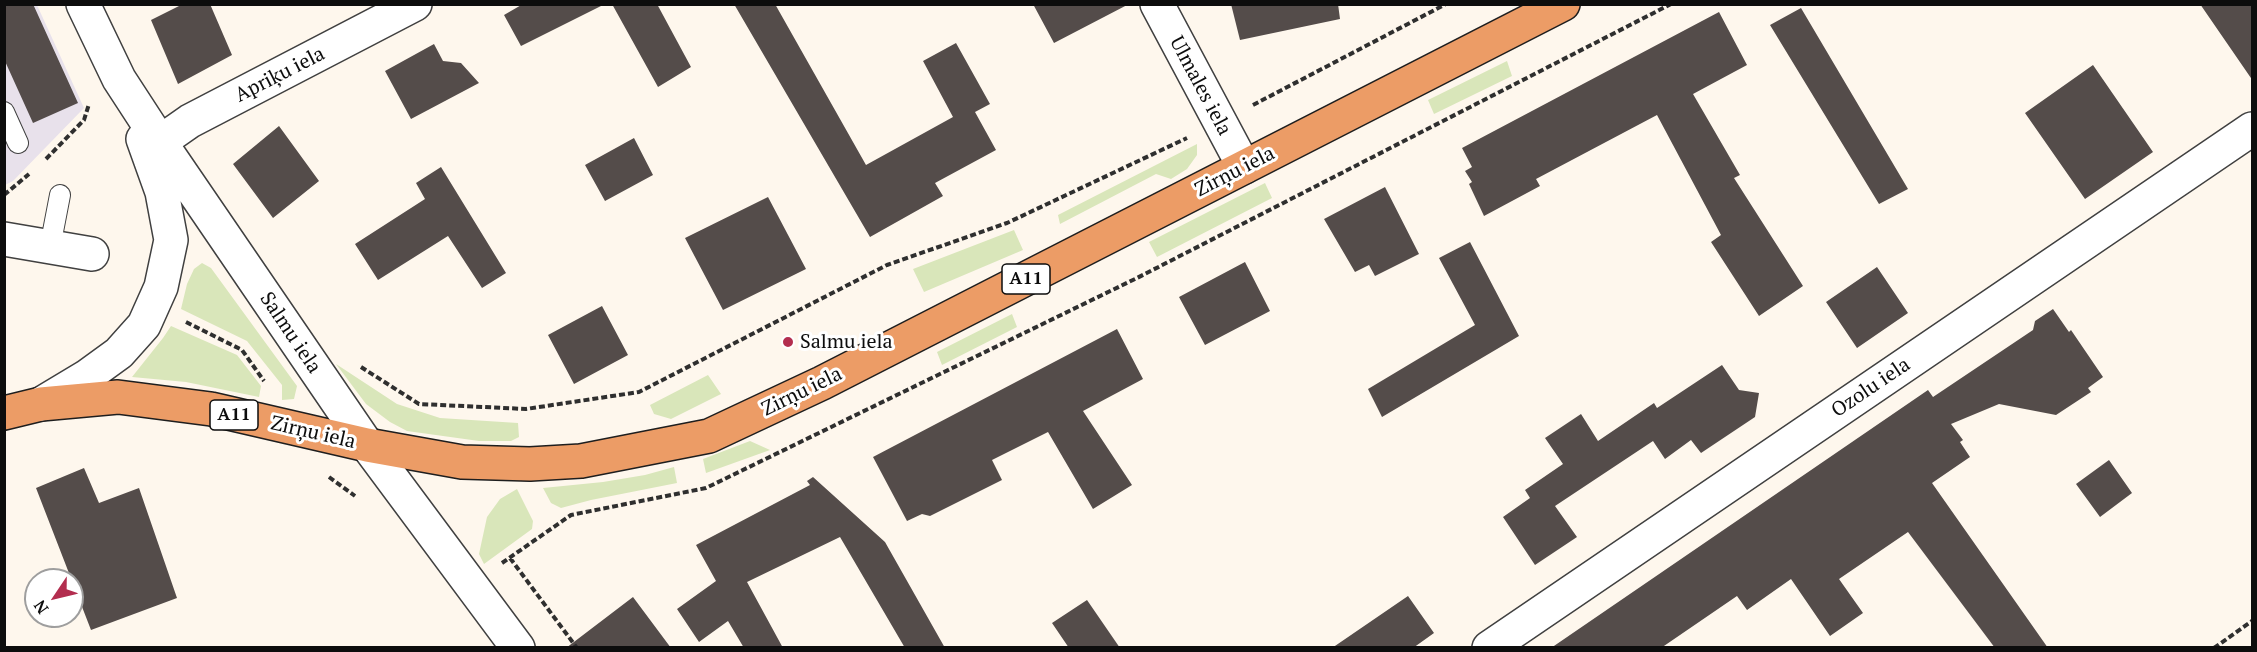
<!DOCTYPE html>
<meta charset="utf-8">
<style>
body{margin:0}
#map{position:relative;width:2257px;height:652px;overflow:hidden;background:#fef7ed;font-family:"PT Serif",serif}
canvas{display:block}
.frame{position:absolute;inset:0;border:6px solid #0d0d0d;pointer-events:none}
.north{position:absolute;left:24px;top:568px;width:60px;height:60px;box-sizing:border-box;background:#fff;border:2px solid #9e9e9e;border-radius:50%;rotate:235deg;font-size:16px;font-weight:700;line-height:24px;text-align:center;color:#0d0d0d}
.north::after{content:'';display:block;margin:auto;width:21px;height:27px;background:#b32e4f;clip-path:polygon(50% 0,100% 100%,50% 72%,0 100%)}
</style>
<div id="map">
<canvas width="2257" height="652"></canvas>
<div class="frame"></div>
<div class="north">N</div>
</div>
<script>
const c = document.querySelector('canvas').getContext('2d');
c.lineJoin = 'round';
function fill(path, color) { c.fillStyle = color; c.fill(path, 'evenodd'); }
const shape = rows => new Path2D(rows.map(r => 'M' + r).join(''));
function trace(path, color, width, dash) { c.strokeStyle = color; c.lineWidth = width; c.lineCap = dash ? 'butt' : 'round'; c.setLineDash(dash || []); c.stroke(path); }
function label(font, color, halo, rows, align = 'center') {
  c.font = font + ' "PT Serif",serif'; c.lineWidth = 6; c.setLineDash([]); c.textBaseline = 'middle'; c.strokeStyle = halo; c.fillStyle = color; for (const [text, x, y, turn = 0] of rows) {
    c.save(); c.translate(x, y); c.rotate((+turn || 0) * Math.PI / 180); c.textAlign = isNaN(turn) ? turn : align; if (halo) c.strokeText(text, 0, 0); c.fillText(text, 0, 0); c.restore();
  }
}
fill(shape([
 [4,5,37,5,84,108,13,181,5,185]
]), '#e8e1eb');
fill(shape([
 [1507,61,1512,76,1434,114,1428,100],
 [1197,144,1197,155,1187,169,1171,179,1156,174,1060,224,1058,215],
 [1265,183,1272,198,1157,257,1149,242],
 [1014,230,1023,250,924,292,913,269],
 [202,263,211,268,297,386,294,399,282,400,282,385,247,341,181,309,187,284,194,269],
 [1012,314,1017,327,942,365,937,352],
 [171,326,237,355,261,386,259,397,186,382,132,377,163,338],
 [336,364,397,404,440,418,518,423,519,437,511,441,479,441,407,431,390,422,366,404],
 [708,375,721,394,671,419,654,414,650,405],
 [750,441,770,450,706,473,703,459],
 [674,467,677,483,591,500,561,508,551,503,543,488,603,482,645,475],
 [517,489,533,521,532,529,484,564,479,554,487,517,500,499]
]), '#d9e6ba');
fill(shape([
 [4,4,33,4,78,103,33,123,4,59],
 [183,4,210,4,232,55,178,84,151,20],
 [523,4,605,4,521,46,504,15],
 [612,4,657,4,691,67,658,87],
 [734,4,775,4,866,165,953,117,923,61,956,43,990,104,975,112,996,150,935,183,943,196,870,237],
 [1033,4,1129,4,1054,43],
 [1231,4,1338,4,1340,19,1240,40],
 [2200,4,2253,4,2253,81],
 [1801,8,1908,189,1879,204,1770,25],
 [1719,12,1747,65,1693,94,1740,175,1734,178,1803,286,1759,316,1711,242,1721,235,1657,115,1536,179,1540,186,1484,216,1469,184,1472,182,1465,171,1472,167,1462,148],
 [434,44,443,61,461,63,479,83,411,119,385,71],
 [2093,65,2153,152,2085,199,2025,113],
 [279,126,319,181,273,218,233,164],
 [634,138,653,175,605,201,585,165],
 [441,167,506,273,482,288,448,236,378,280,355,244,425,199,416,183],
 [1385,187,1419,254,1375,276,1369,265,1355,272,1324,219],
 [768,197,806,269,723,310,685,238],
 [1470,242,1519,336,1382,417,1368,389,1475,325,1439,258],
 [1245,262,1270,311,1205,345,1179,297],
 [1877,267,1908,313,1857,348,1826,302],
 [602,306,628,355,574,384,548,335],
 [2053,309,2069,332,2071,330,2103,377,2088,388,2091,392,2056,415,1999,404,1951,424,1963,440,1960,442,1970,457,1932,483,2048,648,1995,648,1908,532,1839,579,1863,613,1830,636,1791,579,1747,610,1737,596,1661,648,1551,648,1928,390,1933,397,2033,330,2035,321],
 [1117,329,1143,379,1083,411,1132,485,1093,509,1048,432,992,460,1002,480,930,516,922,514,907,521,873,457],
 [1722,365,1739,390,1759,393,1755,417,1701,453,1691,440,1665,459,1653,441,1555,506,1577,537,1535,565,1503,517,1530,498,1525,490,1563,464,1545,438,1581,414,1598,441,1654,403,1657,408],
 [2109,460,2132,493,2100,517,2076,484],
 [84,468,99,503,139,488,177,598,91,630,36,488],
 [813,477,885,542,945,648,905,648,840,537,747,582,783,648,744,648,728,621,699,642,677,609,716,581,696,545,810,485,807,481],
 [1408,596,1434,633,1413,648,1332,648],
 [633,597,671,648,566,648],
 [1087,600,1120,648,1069,648,1052,623]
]), '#544c4a');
const service = shape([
 [4,112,18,143],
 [50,247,60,195]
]);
const minor = shape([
 [83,4,119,79,160,142,367,445,518,648],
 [1157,4,1244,167],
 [146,145,160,142,190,121,415,4],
 [4,239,92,254],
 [41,404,86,377,119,353,144,325,161,287,171,240,162,192,143,139],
 [1489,648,2252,129]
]);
const trunk = shape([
 [4,413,41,404,118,397,211,409,367,445,462,462,530,464,581,461,709,436,822,383,1563,4]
]);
trace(service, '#404040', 22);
trace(minor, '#404040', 36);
trace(trunk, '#1e1e1e', 36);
trace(shape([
 [1253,105,1446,4],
 [46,159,84,120,89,104],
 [4,195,29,174],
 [186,322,242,350,264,381],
 [361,367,419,404,526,409,639,392,887,265,1007,223,1187,138],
 [329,477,355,496],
 [510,558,577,648],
 [502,563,571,515,706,488,1137,278,1671,4],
 [2214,648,2252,621]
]), '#2f2f2f', 4, [6, 3]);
trace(service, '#fff', 20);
trace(minor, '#fff', 33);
trace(trunk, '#ec9c66', 33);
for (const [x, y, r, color] of [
 [788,342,6,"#b32e4f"]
]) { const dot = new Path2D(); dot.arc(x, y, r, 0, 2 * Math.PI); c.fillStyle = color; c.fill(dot); trace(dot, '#fff', 2); }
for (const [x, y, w] of [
 [1026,279,48],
 [234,415,48]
]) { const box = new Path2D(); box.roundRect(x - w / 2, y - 15, w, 30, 4.5); c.fillStyle = '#fff'; c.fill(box); trace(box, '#0d0d0d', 1.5); }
label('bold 18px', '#0d0d0d', null, [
 ["A11",1026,279],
 ["A11",234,415]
]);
label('20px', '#0d0d0d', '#fff', [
 ["Apriķu iela",280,75,-27],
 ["Ulmales iela",1200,86,62],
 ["Zirņu iela",1235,172,-27],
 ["Salmu iela",290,333,56],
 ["Ozolu iela",1871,388,-34],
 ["Zirņu iela",802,392,-26],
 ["Zirņu iela",313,433,13]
]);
label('20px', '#0d0d0d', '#fff', [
 ["Salmu iela",800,342]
], 'left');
</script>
